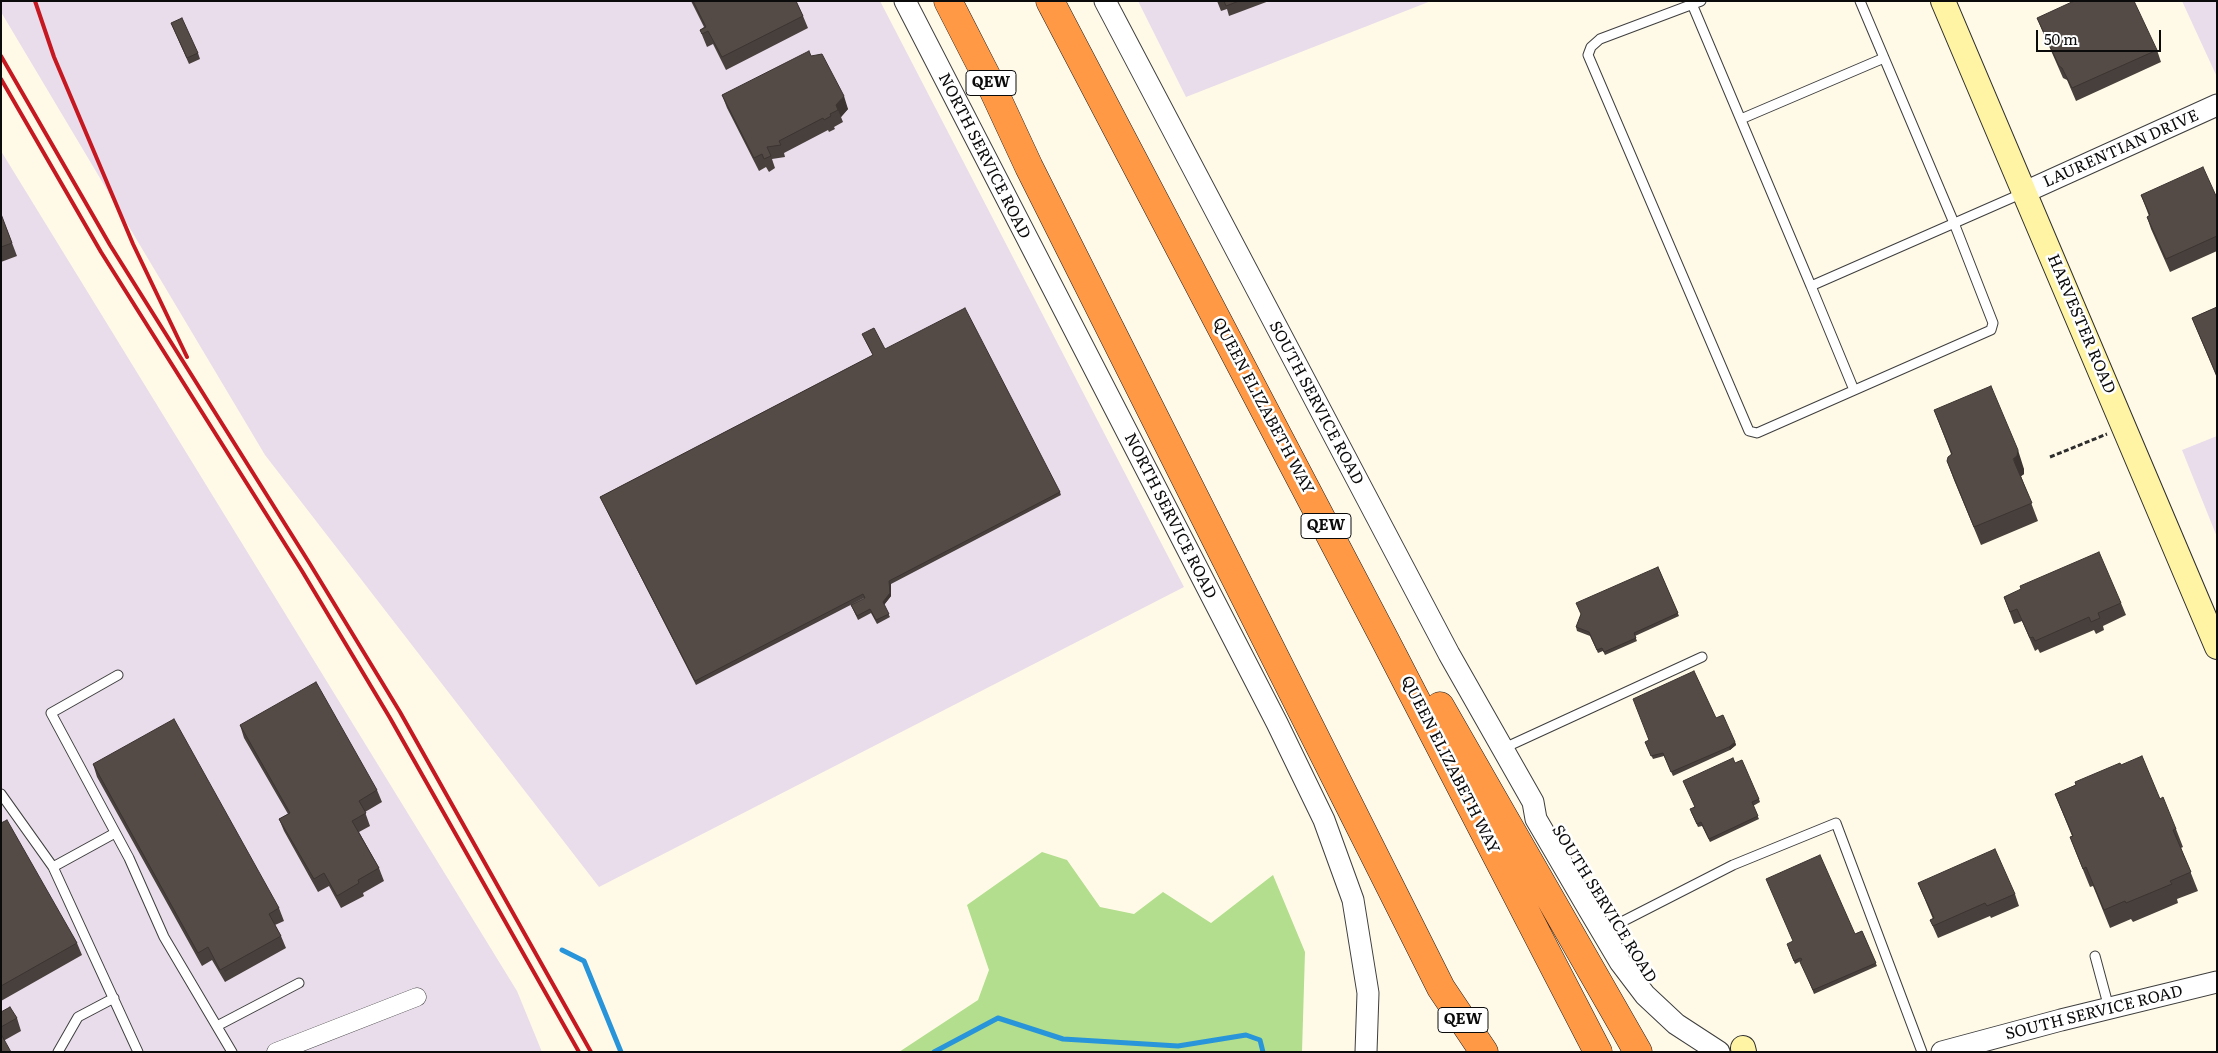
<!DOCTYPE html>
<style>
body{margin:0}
#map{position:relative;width:2218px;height:1053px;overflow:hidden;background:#fffae8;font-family:Literata,serif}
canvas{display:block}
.frame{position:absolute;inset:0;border:2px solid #0b0b0b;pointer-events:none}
.scale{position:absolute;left:2036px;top:30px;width:125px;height:22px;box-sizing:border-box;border:2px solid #0b0b0b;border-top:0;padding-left:6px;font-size:15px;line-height:18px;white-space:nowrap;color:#0b0b0b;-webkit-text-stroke:4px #fff;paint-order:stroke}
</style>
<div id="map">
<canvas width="2218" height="1053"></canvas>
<div class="frame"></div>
<div class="scale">50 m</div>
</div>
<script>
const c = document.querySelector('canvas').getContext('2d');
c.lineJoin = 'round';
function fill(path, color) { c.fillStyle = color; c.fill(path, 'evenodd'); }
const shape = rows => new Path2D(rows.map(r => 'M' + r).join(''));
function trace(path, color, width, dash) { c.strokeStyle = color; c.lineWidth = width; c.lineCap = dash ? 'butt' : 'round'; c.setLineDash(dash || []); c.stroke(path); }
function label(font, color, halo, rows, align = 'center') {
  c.font = font + ' Literata,serif'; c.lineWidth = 5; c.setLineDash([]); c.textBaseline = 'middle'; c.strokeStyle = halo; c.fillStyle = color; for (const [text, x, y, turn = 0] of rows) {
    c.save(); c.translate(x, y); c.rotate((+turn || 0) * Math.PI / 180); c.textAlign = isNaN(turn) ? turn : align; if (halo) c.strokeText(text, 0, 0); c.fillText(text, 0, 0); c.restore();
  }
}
fill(shape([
 [1,1,880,1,1184,587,599,887,265,455,1,12],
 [1138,1,1431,1,1186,97],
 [2182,1,2217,1,2217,77],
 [1,151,517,991,542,1052,1,1052],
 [2217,436,2217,537,2182,450]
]), '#e9ddeb');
fill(shape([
 [1042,852,1067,860,1100,907,1134,914,1163,892,1211,923,1273,875,1305,952,1302,1052,899,1052,978,1000,989,970,967,905]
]), '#b2de8d');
trace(shape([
 [562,950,584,961,621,1052],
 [934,1052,998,1018,1063,1039,1178,1046,1246,1035,1260,1040,1263,1052]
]), '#2894d9', 5);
const service = shape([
 [1701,1,1600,39,1591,47,1588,55,1749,431,1757,433,1991,330,1993,323,1954,223,1860,1],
 [1692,4,1811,286],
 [1741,119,1884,58],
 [1854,390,1811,286,2023,193],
 [118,675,51,713,129,858,164,937,232,1052],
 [1502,749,1702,657],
 [1,794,53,867,115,833],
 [53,867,138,1052],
 [1602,932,1733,865,1836,823,1922,1052],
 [2095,956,2109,1008],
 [217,1026,299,983],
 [58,1052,78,1017,114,998]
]);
const minor = shape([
 [276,1052,417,997]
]);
const tertiary = shape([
 [905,1,1277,723,1324,820,1353,900,1368,993,1366,1052],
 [1105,1,1449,654,1533,802,1536,819,1588,908,1620,962,1645,995,1676,1024,1719,1052],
 [2025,192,2217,105],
 [1942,1052,2061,1020,2217,982]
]);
const secondary = shape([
 [1943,1,2217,647],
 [1743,1048,1744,1052]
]);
const motorway = shape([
 [948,1,990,83,1029,167,1441,988,1484,1052],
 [1050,1,1385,640,1598,1052],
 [1440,706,1638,1052]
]);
trace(service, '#3e3e3e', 11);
trace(minor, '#3e3e3e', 19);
trace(tertiary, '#3e3e3e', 23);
trace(secondary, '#2d2d2d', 26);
trace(motorway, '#1c1c1c', 29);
trace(shape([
 [2050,457,2107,434]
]), '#2d2d2d', 3, [5, 2.5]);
trace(service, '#fff', 9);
trace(minor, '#fff', 18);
trace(tertiary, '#fff', 21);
trace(secondary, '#fff4a3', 24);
trace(motorway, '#ff9946', 28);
trace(shape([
 [35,1,54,57,133,244,187,357],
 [1,56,110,245,310,564,400,712,591,1052],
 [1,79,101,252,302,571,390,718,579,1052]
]), '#c51821', 4);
fill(shape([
 [691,1,796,1,803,16,808,28,726,70,713,44,707,47,700,30,704,27],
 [1217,1,1269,1,1229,16,1227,9,1221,11],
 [2037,18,2157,50,2161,62,2076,101,2067,80,2063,78,2042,30],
 [171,23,198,53,200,59,189,64],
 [811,56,848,109,841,117,843,122,834,127,835,129,829,132,828,130,784,153,785,157,772,159,775,168,769,172,766,167,759,171,727,108,722,95],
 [2141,195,2217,198,2217,251,2170,272,2151,229,2147,217,2149,216],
 [1,214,17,256,1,262],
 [2217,307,2217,378,2192,318],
 [862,334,885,349,1060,492,1061,495,891,584,891,596,884,605,890,617,877,624,871,613,858,620,851,605,865,599,864,598,696,685,600,497,873,355],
 [1934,410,2024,469,2024,474,2021,476,2038,521,1981,545,1954,480,1947,461,1951,454],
 [1658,567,1679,616,1635,636,1637,641,1605,655,1603,651,1598,653,1590,636,1577,631,1576,627,1581,614],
 [2021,590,2121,603,2126,615,2103,626,2104,630,2096,634,2094,630,2040,653,2038,649,2035,651,2022,621,2014,624,2004,597],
 [1716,718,1735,742,1736,745,1730,750,1673,776,1664,756,1653,759,1645,742],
 [240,725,377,790,382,802,365,812,370,826,359,832,379,868,384,881,363,893,364,896,341,908,329,886,318,892,284,831,279,819,288,814,244,738],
 [1735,763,1759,799,1760,802,1753,806,1759,819,1710,842,1702,826,1698,827,1691,812,1694,807],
 [93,764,279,908,284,921,275,925,281,936,286,948,225,982,212,960,202,966,97,777],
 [2121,765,2160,799,2176,829,2183,847,2181,848,2198,891,2177,899,2178,903,2133,922,2131,919,2110,928,2093,886,2090,887,2077,855,2070,837,2072,836,2055,794],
 [1,823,77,943,82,955,1,1001],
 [1918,883,2015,894,2019,906,1991,918,1990,916,1938,938,1930,920,1933,919],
 [1862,931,1877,966,1814,994,1801,961,1795,964,1788,947,1855,934],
 [1,1012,17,1018,21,1031,5,1040,1,1052]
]), '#48403c');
fill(shape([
 [844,96,848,109,841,117,836,105],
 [2018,450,2024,469,2024,474,2020,477,2013,459],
 [889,581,891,584,891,596,884,605,883,602],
 [1735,742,1736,745,1730,750,1729,747]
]), '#3b3431');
const building = shape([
 [693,1,796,1,803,16,722,57,708,31,702,34,700,30,706,27,693,1],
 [1224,1,1239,1,1226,6,1224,1],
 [2074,1,2134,1,2157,50,2072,88,2062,68,2059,66,2037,18,2074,1],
 [182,18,198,53,187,58,171,23,182,18],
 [809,51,811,56,822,54,844,96,836,105,838,110,830,114,831,116,824,120,823,118,779,141,781,145,767,147,771,156,764,159,762,154,754,158,722,95,809,51],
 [2203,167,2217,198,2217,236,2166,259,2147,217,2150,215,2141,195,2203,167],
 [1,214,12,243,1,247,1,214],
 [2217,307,2217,376,2192,318,2217,307],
 [965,308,1060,492,889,581,890,593,883,602,889,614,876,620,870,609,857,616,851,605,865,598,863,594,695,681,600,497,873,355,862,334,874,328,885,349,965,308],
 [1991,386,2018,450,2017,456,2013,459,2032,503,1974,527,1947,461,1948,457,1952,454,1934,410,1991,386],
 [2099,552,2121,603,2098,613,2100,618,2091,622,2089,617,2035,641,2033,637,2030,638,2017,609,2010,612,2004,597,2021,589,2020,586,2099,552],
 [1658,567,1678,613,1634,633,1636,638,1604,652,1602,648,1597,650,1589,632,1576,627,1581,614,1576,603,1658,567],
 [1694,671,1716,718,1723,715,1735,742,1729,747,1671,772,1663,753,1651,756,1645,742,1649,740,1633,699,1694,671],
 [316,682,377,790,359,801,366,813,352,821,379,868,358,880,359,883,337,896,324,873,314,879,279,819,290,813,240,725,316,682],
 [174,719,279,908,269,914,281,936,220,970,208,947,198,953,93,764,174,719],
 [2142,756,2160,799,2163,797,2176,829,2173,830,2191,872,2170,881,2172,884,2126,903,2125,901,2104,910,2086,867,2083,869,2070,837,2073,836,2055,794,2076,785,2075,782,2120,763,2121,765,2142,756],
 [1733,758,1735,763,1742,760,1759,799,1752,802,1758,816,1709,839,1701,822,1697,824,1690,809,1695,807,1683,781,1733,758],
 [7,820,77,943,1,986,1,823,7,820],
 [1995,849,2015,894,1987,906,1985,903,1933,926,1930,920,1934,918,1918,883,1995,849],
 [1820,855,1855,934,1862,931,1876,963,1813,990,1800,962,1802,959,1800,958,1794,961,1787,944,1793,941,1766,879,1820,855],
 [10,1007,17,1018,1,1027,1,1012,10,1007],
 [1,1034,11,1052,1,1052,1,1034]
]);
fill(building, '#544b46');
trace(building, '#3b3431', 1);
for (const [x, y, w] of [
 [991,83,50],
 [1326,526,50],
 [1463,1020,50]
]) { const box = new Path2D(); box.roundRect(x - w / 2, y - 12.5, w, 25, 4); c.fillStyle = '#fff'; c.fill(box); trace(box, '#0b0b0b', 1); }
label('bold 15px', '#0b0b0b', null, [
 ["QEW",991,83],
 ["QEW",1326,526],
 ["QEW",1463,1020]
]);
label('16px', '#0b0b0b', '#fff', [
 ["LAURENTIAN DRIVE",2121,149,-24],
 ["NORTH SERVICE ROAD",984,156,63],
 ["HARVESTER ROAD",2081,324,67],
 ["SOUTH SERVICE ROAD",1316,403,62],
 ["QUEEN ELIZABETH WAY",1263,406,62],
 ["NORTH SERVICE ROAD",1170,516,63],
 ["QUEEN ELIZABETH WAY",1450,765,63],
 ["SOUTH SERVICE ROAD",1604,904,58],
 ["SOUTH SERVICE ROAD",2094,1013,-14]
]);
</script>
